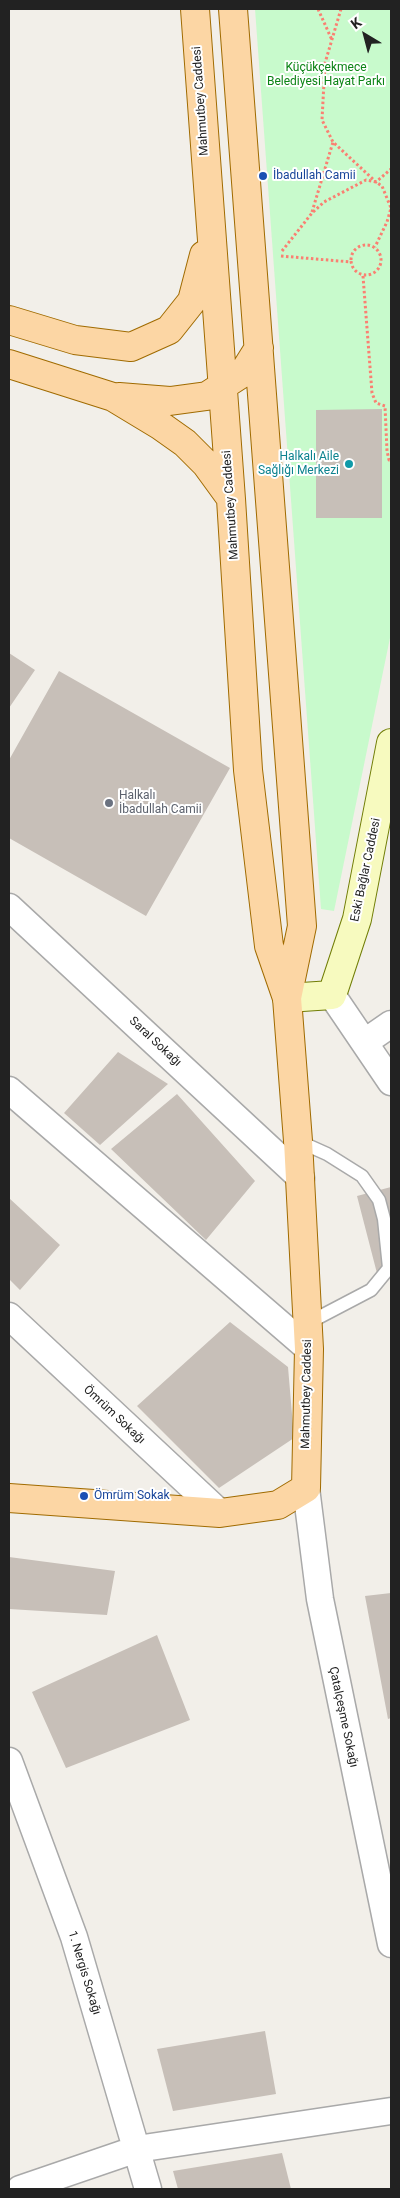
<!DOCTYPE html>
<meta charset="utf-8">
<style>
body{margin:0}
#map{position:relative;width:400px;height:2198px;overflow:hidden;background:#f2efe9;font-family:Roboto,sans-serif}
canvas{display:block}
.frame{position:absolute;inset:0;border:10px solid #222;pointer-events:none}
.north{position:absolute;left:340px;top:10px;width:50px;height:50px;-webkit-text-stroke:4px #fff;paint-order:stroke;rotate:323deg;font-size:14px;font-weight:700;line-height:20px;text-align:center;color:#222}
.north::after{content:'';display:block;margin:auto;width:18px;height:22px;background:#222;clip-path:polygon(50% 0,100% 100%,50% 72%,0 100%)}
</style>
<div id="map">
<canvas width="400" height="2198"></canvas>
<div class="frame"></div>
<div class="north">K</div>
</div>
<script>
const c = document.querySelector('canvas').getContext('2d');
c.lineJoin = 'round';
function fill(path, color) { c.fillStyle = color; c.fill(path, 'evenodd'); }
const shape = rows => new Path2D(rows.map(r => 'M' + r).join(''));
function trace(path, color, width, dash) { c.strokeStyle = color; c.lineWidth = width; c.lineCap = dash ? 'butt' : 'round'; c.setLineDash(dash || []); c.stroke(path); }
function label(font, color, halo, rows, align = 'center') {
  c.font = font + ' Roboto,sans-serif'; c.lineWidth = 4; c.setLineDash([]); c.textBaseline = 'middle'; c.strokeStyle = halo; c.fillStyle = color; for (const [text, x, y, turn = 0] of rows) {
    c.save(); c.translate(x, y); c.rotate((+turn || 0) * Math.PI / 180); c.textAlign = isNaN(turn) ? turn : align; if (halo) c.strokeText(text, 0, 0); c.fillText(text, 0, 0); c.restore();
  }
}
fill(shape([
 [255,9,391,9,391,633,334,911,321,909]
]), '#c8facc');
fill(shape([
 [382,409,382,518,316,518,316,410],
 [9,653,35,670,9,708],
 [59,671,230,768,146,916,9,838,9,760],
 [118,1052,168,1084,100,1145,64,1113],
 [177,1094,255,1181,206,1240,111,1149],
 [391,1187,391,1277,379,1281,357,1196],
 [9,1198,60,1245,20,1290,9,1279],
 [230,1322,288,1367,294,1438,219,1488,137,1406],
 [9,1557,115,1571,107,1615,9,1609],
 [391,1593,391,1718,388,1719,365,1596],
 [157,1635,190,1720,66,1768,32,1692],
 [265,2031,276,2094,173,2111,157,2049],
 [282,2153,291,2189,178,2189,173,2171]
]), '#c7bfb8');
const lane = shape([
 [298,1141,327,1154,362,1176,379,1200,384,1219,389,1268,371,1290,308,1323]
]);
const street = shape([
 [9,907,301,1178],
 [332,995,391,1082],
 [365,1042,391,1024],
 [9,1090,309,1349],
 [9,1316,220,1513],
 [306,1488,320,1599,391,1944],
 [9,1761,74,1937,148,2189],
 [20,2189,137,2149,391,2111]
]);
const secondary = shape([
 [287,998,332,995,357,919,391,743]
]);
const primary = shape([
 [233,9,302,926,287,998],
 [9,320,75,340,131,347,169,330,192,301,204,255],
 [9,364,113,397,161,426,185,443,206,464,230,497],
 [119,397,170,401,207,396,244,372,259,348],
 [9,1498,220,1513,278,1505,306,1488,309,1349,298,1141,287,998,269,946,248,770,231,499,195,9]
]);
trace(lane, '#a9a9a9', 15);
trace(street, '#a9a9a9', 29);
trace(secondary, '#707d05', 30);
trace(primary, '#a06b00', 30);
trace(shape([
 [318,9,332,40],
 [341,9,325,63,322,120,333,142,376,182,391,169],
 [312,212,333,142],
 '351 260a15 15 0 1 1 30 0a15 15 0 1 1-30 0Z',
 [282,251,312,213,324,202,366,180,376,182,382,186,391,208,387,222,375,247],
 [281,256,351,262],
 [363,276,372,393,376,403,385,406,387,451,389,460,391,460]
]), '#fa8072', 3, [2.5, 2.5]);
trace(lane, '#fff', 12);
trace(street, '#fff', 26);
trace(secondary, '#f7fabf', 28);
trace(primary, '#fcd6a4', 28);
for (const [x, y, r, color] of [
 [263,176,5,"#1a4fb4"],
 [349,464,5,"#0f9aa8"],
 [109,803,5,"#6b7280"],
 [84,1496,5,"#1a4fb4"]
]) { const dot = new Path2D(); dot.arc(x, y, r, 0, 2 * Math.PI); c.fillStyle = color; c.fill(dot); trace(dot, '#fff', 2); }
label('12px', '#0c8416', '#fff', [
 ["Küçükçekmece",326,68],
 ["Belediyesi Hayat Parkı",326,82]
]);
label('12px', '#222', '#fff', [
 ["Mahmutbey Caddesi",201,101,-94],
 ["Mahmutbey Caddesi",231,505,-94],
 ["Eski Bağlar Caddesi",366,870,-78],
 ["Saral Sokağı",155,1042,43],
 ["Mahmutbey Caddesi",307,1394,-89],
 ["Ömrüm Sokağı",114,1415,43],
 ["Çatalçeşme Sokağı",343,1717,78],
 ["1. Nergis Sokağı",84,1973,73]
]);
label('12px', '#164399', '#fff', [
 ["İbadullah Camii",273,176],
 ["Ömrüm Sokak",94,1496]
], 'left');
label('12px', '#0d838f', '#fff', [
 ["Halkalı Aile",339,457],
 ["Sağlığı Merkezi",339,471]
], 'right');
label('12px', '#5b616d', '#fff', [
 ["Halkalı",119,796],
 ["İbadullah Camii",119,810]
], 'left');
</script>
